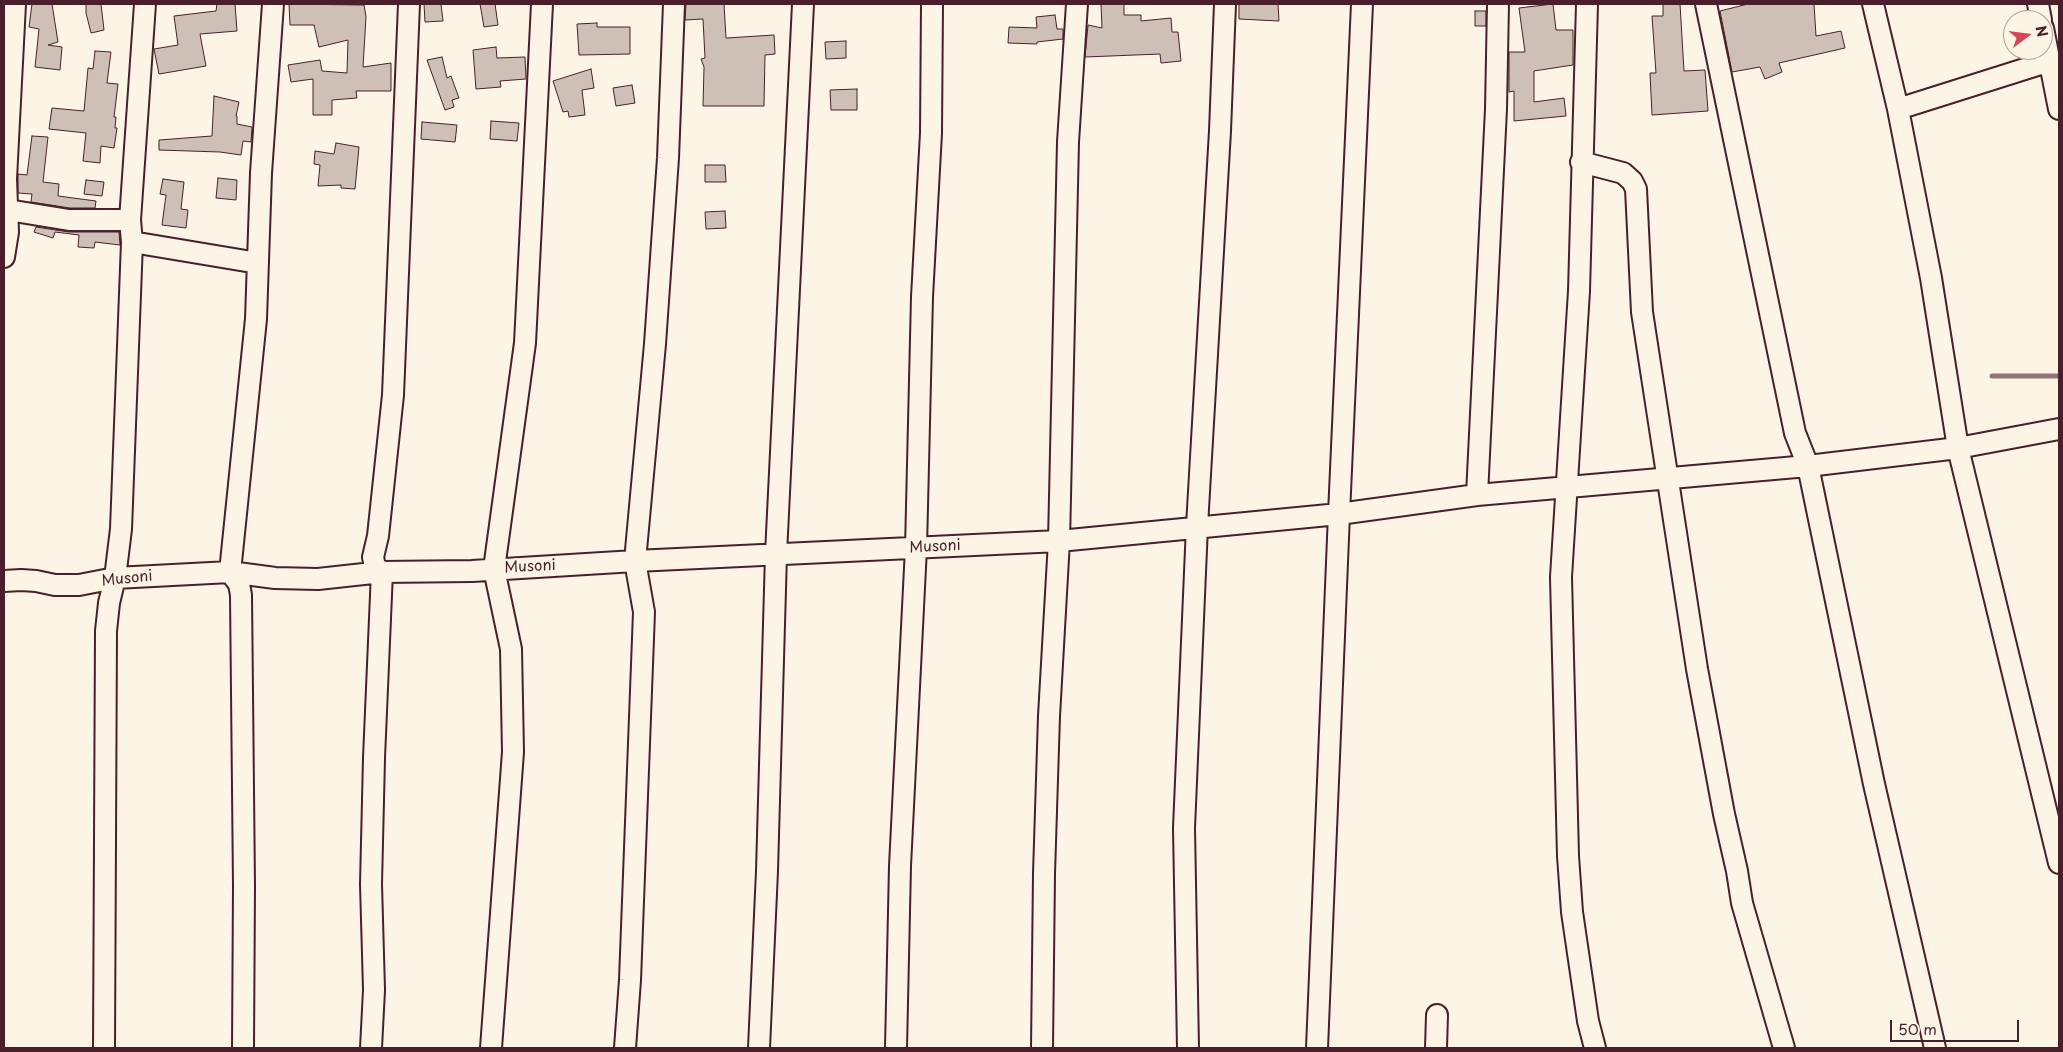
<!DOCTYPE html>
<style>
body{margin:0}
#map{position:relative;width:2063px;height:1052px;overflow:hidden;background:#fcf5e5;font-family:"Playpen Sans",sans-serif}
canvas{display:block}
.frame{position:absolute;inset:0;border:5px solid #4a1f2b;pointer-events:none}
.north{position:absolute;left:2003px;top:10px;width:50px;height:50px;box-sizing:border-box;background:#fcf5e5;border:1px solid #b59f9b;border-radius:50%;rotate:75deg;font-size:14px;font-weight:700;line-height:20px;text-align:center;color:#4a1f2b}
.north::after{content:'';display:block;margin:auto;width:18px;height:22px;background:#d1495b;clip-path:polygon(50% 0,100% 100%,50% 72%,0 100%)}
.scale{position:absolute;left:1890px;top:1020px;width:129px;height:22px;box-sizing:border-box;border:2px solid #4a1f2b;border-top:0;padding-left:6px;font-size:15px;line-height:18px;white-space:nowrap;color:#4a1f2b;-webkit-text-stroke:4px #fcf5e5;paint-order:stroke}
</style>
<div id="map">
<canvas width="2063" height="1052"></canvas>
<div class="frame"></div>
<div class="north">N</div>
<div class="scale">50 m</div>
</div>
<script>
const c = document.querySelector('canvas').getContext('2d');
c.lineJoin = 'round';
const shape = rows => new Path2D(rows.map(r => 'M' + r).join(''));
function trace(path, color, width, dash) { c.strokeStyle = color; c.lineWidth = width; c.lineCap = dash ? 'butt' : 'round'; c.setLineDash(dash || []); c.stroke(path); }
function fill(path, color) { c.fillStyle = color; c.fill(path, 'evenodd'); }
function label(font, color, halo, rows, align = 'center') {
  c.font = font + ' "Playpen Sans",sans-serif'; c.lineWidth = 4; c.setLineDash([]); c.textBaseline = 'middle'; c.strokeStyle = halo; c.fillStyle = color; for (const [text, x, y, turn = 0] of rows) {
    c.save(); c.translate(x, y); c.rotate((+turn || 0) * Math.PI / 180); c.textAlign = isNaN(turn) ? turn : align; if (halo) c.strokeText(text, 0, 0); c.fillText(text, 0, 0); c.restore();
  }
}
trace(shape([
 [1992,376,2059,376]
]), '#917474', 5);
const building = shape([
 [32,4,52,4,58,42,48,45,62,47,60,70,35,67,39,29,29,27,32,4],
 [86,4,101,4,104,30,91,33,86,13,86,4],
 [217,4,235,4,237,31,200,34,206,66,159,74,154,49,178,45,174,16,216,11,217,4],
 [289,4,364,5,366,17,363,67,391,63,391,91,356,91,357,98,332,100,332,115,313,115,313,79,291,82,288,65,320,60,322,71,347,73,348,40,319,47,314,25,290,25,289,4],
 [424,4,441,4,443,21,425,22,424,4],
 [480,4,495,4,498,25,484,27,480,4],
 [686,4,724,4,726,38,774,35,775,54,765,55,764,106,703,106,704,67,701,59,705,58,703,19,685,20,686,4],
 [1101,4,1124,4,1124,15,1141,15,1141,21,1171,18,1172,32,1178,32,1181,61,1161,63,1160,54,1085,57,1088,25,1102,28,1101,4],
 [1239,4,1278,4,1279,21,1239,19,1239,4],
 [1553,4,1556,30,1573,30,1573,65,1534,71,1534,102,1564,98,1566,116,1514,121,1514,91,1509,92,1509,52,1525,52,1519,8,1553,4],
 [1663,4,1680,4,1684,71,1705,70,1708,111,1652,115,1650,73,1656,73,1652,16,1663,16,1663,4],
 [1748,4,1814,4,1816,36,1841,31,1845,48,1779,63,1782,72,1765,79,1760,67,1732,72,1720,11,1748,4],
 [1475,11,1486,11,1486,26,1475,26,1475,11],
 [1055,15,1057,29,1063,29,1063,39,1037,42,1037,44,1008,43,1009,27,1037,28,1036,17,1055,15],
 [597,23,597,27,630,27,630,54,579,55,577,24,597,23],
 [846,41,846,58,826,59,825,42,846,41],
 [496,47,497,58,525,57,526,79,500,81,501,87,476,89,473,50,496,47],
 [95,51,111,52,107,83,118,84,114,117,116,117,115,128,117,128,114,148,101,146,100,163,83,161,86,133,49,129,52,108,84,111,88,68,93,69,95,51],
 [442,57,447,78,451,76,459,98,452,100,454,107,445,110,427,60,442,57],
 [591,69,594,88,582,90,585,115,569,117,568,111,563,112,553,81,591,69],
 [632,85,635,103,616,106,613,88,632,85],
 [857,89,857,110,831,110,830,90,857,89],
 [214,96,239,102,236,116,237,116,237,124,252,127,251,142,243,141,241,155,220,152,159,150,159,140,212,136,214,96],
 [491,121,519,123,517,141,490,139,491,121],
 [422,122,457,125,455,142,421,139,422,122],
 [32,136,48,137,43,182,59,184,58,196,96,201,95,208,70,208,31,202,32,194,18,193,18,174,27,175,32,136],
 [336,143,359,147,355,189,341,188,341,185,318,186,320,165,314,164,315,151,334,154,336,143],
 [705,165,725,165,726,182,705,182,705,165],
 [218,178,237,180,236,200,216,198,218,178],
 [163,179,184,182,181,209,188,210,186,228,162,225,166,195,160,194,163,179],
 [86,180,104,182,102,196,84,194,86,180],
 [725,211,726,228,706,229,705,212,725,211],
 [36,227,69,232,119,232,120,245,95,242,94,248,78,247,79,235,55,232,53,238,34,232,36,227]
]);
fill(building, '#cfc0b7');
trace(building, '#4a1f2b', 1);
const minor = shape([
 [1587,4,1579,291,1561,577,1568,856,1572,912,1588,1021,1595,1048],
 [1706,4,1795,433,1808,466,1874,784,1935,1048],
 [1873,4,1898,109,1931,278,1958,448,2059,863],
 [2038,4,2041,20],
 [2043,28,2059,109],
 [1898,109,2050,61],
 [1581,162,1623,173,1632,181,1636,189,1642,312,1697,669,1724,814,1737,871,1742,903,1784,1048],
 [8,210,69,220,130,220],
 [132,242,258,263],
 [4,257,8,232,6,179,15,4],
 [1477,495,1496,109,1498,4],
 [4,581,21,580,36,581,55,585,79,585,115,578,230,572,275,578,318,579,382,572,472,571,635,561,1059,541,1339,514,1477,495,1808,466,1958,448,2059,429],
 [104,1048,106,631,109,603,115,578,121,529,132,242,130,220,145,4],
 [243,1048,244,886,241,595,239,584,230,572,256,319,261,173,273,4],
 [371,1048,374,990,371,884,374,758,382,572,375,567,373,557,378,536,393,395,409,4],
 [491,1048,513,752,511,649,494,569,525,343,542,4],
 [625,1048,630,980,644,612,635,561,655,344,668,158,674,4],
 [759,1048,767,871,776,554,803,4],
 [896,1048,900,866,916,548,922,297,931,133,932,4],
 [1042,1048,1044,874,1049,716,1059,541,1068,142,1077,4],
 [1188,1048,1184,828,1197,526,1220,131,1225,4],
 [1317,1048,1339,514,1362,4],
 [1436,1048,1437,1015]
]);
trace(minor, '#4a1f2b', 24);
trace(minor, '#fcf5e5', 20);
label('15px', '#4a1f2b', '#fcf5e5', [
 ["Musoni",935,547,-3],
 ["Musoni",530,567,-3],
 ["Musoni",127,579,-6]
]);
</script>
